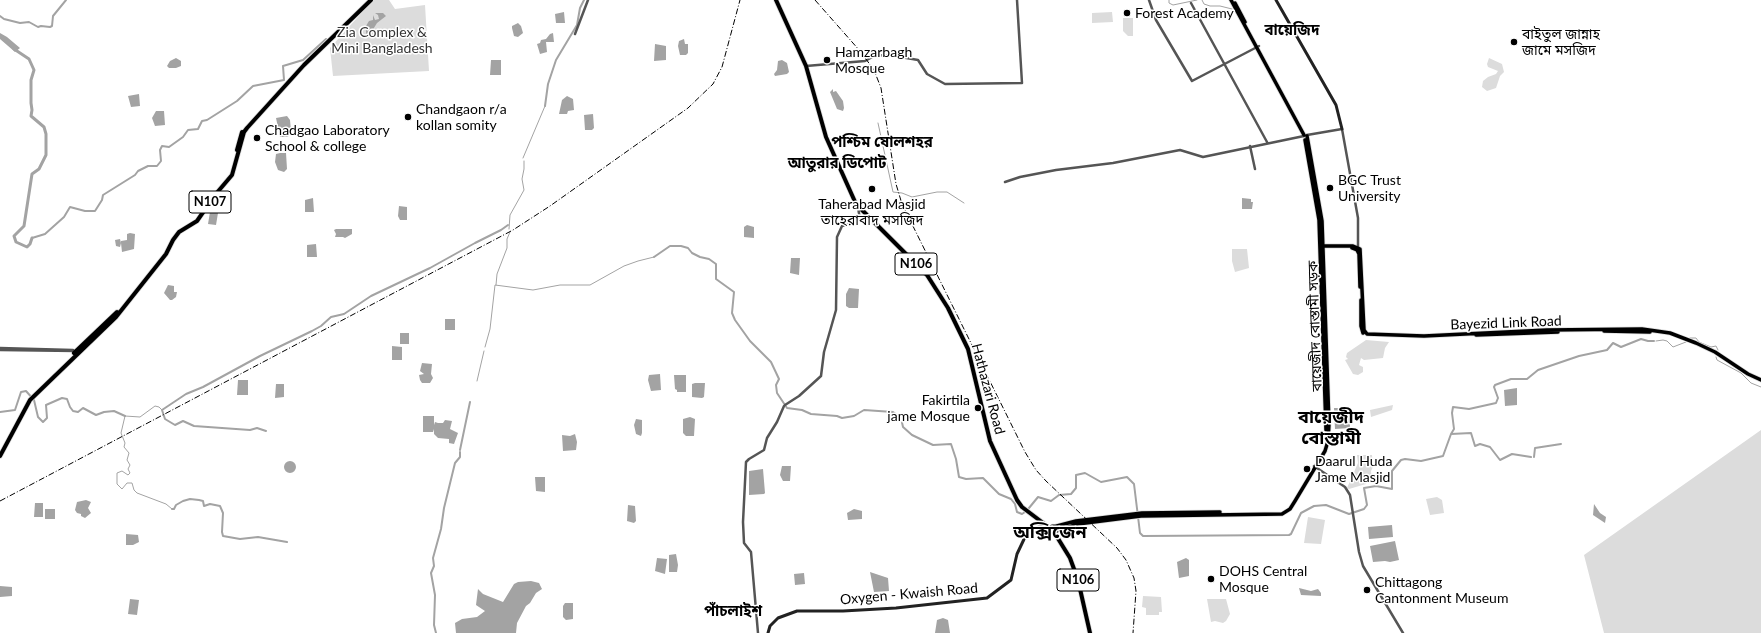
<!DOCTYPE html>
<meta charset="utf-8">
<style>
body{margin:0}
canvas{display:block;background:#fff}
</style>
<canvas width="1761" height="633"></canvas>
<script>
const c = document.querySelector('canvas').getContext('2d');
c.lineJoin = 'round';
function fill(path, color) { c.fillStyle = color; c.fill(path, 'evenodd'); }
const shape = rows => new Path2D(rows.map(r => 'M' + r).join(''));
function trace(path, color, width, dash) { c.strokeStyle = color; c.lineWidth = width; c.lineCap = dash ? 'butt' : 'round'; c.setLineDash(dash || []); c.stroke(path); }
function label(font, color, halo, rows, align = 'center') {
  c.font = font + ' Lato,"Noto Sans Bengali",sans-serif'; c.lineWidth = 3; c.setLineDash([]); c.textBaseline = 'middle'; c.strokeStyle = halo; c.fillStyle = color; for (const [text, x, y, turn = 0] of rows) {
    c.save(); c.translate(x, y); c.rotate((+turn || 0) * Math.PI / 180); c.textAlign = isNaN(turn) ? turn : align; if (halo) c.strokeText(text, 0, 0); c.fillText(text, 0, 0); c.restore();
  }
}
fill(shape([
 [373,0,389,0,395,9,425,5,429,71,333,76,330,48],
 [1112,12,1113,22,1092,23,1092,13],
 [1123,18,1133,18,1133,36,1128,36,1123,31],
 [1489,58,1502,64,1504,72,1500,76,1496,88,1487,91,1482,87,1483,81,1488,77,1496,74,1498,71,1488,67,1487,64],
 [1232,249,1247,249,1249,268,1235,272,1232,261],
 [1366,340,1389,342,1385,348,1383,358,1364,360,1361,358,1359,365,1363,367,1363,372,1358,375,1353,374,1345,360,1348,359,1346,357,1347,353],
 [1393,405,1392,410,1371,417,1370,410],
 [1761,430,1761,633,1604,633,1584,555],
 [1357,455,1372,455,1373,467,1371,471,1372,479,1366,480,1366,484,1349,489,1347,488,1358,463],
 [1437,497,1442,500,1444,513,1430,515,1426,499],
 [1308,517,1325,520,1321,544,1304,543],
 [1143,596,1161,597,1162,612,1159,612,1159,615,1146,615,1146,608,1142,607],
 [1207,599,1226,599,1230,614,1226,621,1223,623,1215,621,1211,622]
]), '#dcdcdc');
fill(shape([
 [564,12,565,23,556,23,555,14],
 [375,13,383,13,386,16,377,23,369,36,366,34,366,26,369,21,373,20,373,15,375,20,379,19,378,15],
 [518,23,521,26,523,33,518,37,514,36,512,28,512,26],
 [0,33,7,37,20,48,15,52,0,39],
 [553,33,554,42,546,42,547,52,540,54,537,44,540,43,541,40,546,39,550,34],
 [684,39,685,44,688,44,688,53,686,55,680,55,678,46,679,41],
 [655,44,666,46,666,60,654,61],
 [176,58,181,61,181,66,176,68,169,68,167,66,170,61],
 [491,60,501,60,501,75,490,75],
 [782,60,787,63,789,72,787,74,775,76,774,74,777,70,778,61],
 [833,89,833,92,836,91,843,101,844,108,843,111,837,109,830,92],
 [139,94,140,106,131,107,128,96],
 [567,96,573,99,574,110,568,111,567,114,559,114,562,100],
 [156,111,164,111,165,125,155,126,152,118],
 [593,114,594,128,592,130,585,130,584,115],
 [287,116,290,120,291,131,288,137,280,137,276,118],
 [280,153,286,153,287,169,284,172,278,170,275,162,276,154],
 [313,198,314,212,305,212,305,200],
 [1242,198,1251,199,1251,202,1253,202,1252,209,1242,209],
 [399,206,407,207,407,220,400,220,398,216],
 [210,212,218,213,216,225,208,224],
 [747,225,754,227,754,238,744,237,744,227],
 [336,229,352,229,352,234,345,238,343,237,335,237,336,234,334,230],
 [130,233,135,234,134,249,122,252,121,243,120,247,116,246,115,240,120,239,121,243,121,241,127,240,127,234],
 [316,244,317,257,307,257,307,245],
 [791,258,800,258,799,275,790,273],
 [168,285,174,286,174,292,177,292,176,297,172,300,170,300,164,293],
 [849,288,859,289,858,308,849,308,846,306,846,294],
 [445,319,455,319,455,330,445,330],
 [400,333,409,333,409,344,400,344],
 [392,346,402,347,402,360,392,360],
 [422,363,432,364,431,374,433,378,430,383,422,383,420,380,419,375,424,374,420,371],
 [660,374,661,390,651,391,648,380,649,375],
 [674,375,686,375,686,392,677,392,677,390,675,389],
 [238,380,248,380,248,395,237,395],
 [695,383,705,383,704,397,702,398,692,397,692,384],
 [276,384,284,384,284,397,275,398],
 [1517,388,1517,405,1505,406,1504,390],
 [1334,408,1350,408,1350,428,1335,429],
 [423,416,434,416,434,425,435,422,438,423,443,423,445,420,452,421,450,429,458,433,454,444,449,443,449,439,438,438,434,434,434,429,433,432,423,432],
 [690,417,695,419,694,436,686,436,683,433,683,419],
 [636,419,642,420,642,433,641,436,636,434,634,425],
 [575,434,577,442,576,450,563,451,562,435,570,436],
 '284 467a6 6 0 1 1 12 0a6 6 0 1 1-12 0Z',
 [782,466,791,466,790,481,783,481,780,475],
 [763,469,765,493,764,494,749,495,749,471],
 [535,477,545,477,545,492,536,491],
 [86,500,91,502,88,508,91,513,85,518,81,516,81,514,77,513,75,510,77,502],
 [35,503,43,503,43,517,34,517],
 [1594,504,1600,513,1606,517,1605,523,1593,515],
 [628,505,635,506,636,521,634,523,627,521],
 [45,509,55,509,55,519,45,519],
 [854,509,862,511,862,519,848,520,847,513],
 [1392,525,1393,537,1369,539,1368,527],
 [126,534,138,535,139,542,133,545,126,545],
 [1395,541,1399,560,1390,562,1385,561,1373,562,1370,546],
 [676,554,678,565,677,572,669,572,669,555],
 [657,558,667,559,665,574,655,571],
 [1186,558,1189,560,1189,576,1179,578,1177,562],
 [870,572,888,578,889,591,874,592],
 [804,573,805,584,795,585,794,574],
 [531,581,539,583,542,589,536,593,530,603,526,606,517,623,516,633,456,633,455,623,462,619,477,617,485,611,476,605,478,589,483,594,503,602,514,584,518,582],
 [0,586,12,587,12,596,0,597],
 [1299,588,1311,591,1318,589,1321,593,1321,596,1301,595],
 [130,599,139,600,137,615,128,614],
 [565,603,573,603,573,619,566,620,563,617,563,606],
 [943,618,948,620,950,633,935,633,937,620]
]), '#a3a3a3');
trace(shape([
 [1169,0,1169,3,1173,5,1197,0],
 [1202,0,1204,4,1210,6,1220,6,1232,9],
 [878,123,893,192,902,193,912,197,937,192,947,192,964,203],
 [523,158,545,106],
 [509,229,510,215,524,190,522,179,524,169,524,161],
 [496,285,497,274,507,248,507,239,510,232],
 [1690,338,1696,338,1699,342,1711,347,1716,346,1718,350],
 [1656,341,1663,340,1667,341,1673,347,1686,342],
 [485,347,490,329,495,285,533,290,560,285,590,285,624,266,638,261,654,257],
 [1716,357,1717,360,1741,373,1751,383,1761,387],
 [477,381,484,351],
 [162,410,159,407,155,406,140,417,125,416,121,433,125,443,124,447,129,453,127,460,130,465,128,469,130,473,128,475,122,471,117,473,117,484,122,489,127,483,132,483,134,490,137,493,166,504,172,509]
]), '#a3a3a3', 1);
trace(shape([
 [0,16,4,19,20,23,29,22,38,27,41,26,50,27,52,26,53,16,66,0],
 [545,106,548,84,556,60,577,25,580,8,584,0],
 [32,238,45,234,64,217,70,207,85,211,95,211,102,200,103,195,135,175,138,171,148,166,157,166,161,161,160,150,162,146,169,147,183,137,188,130,198,129,202,121,207,120,237,101,253,86,284,80,283,66,303,60,326,39],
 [654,257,670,246,681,246,688,248,692,253,700,257,709,259,716,264,716,279,734,292,732,313,735,320,750,341,771,362,779,379,776,385,777,393,787,408,802,410,811,414,837,416,842,418,854,416,864,410,893,412,901,418,903,427,912,435,933,445,951,444,956,459,959,477,966,479,983,478,999,494,1011,499,1015,504,1017,512,1022,514,1025,512],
 [0,412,15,410,21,392,26,391,34,400,38,417,43,422,47,418,46,405,62,398,67,399,70,407,73,411,78,412,83,408,96,415,104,412,114,411,125,416],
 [266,431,257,428,250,430,194,426,183,421,175,425,165,419,162,410,186,394,203,387,260,356,312,331,321,326,331,317,344,314,371,296,430,268,475,243,501,230,508,225],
 [1451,434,1454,429,1452,413,1453,407,1469,409,1496,403,1498,398,1494,387,1495,385,1511,379,1527,379,1538,370,1579,356,1607,350,1613,343,1621,347,1641,339,1648,341,1654,341],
 [460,450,470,402],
 [1534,457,1535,448,1561,444],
 [1029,508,1038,497,1051,501,1059,495,1071,494,1076,488,1076,475,1085,473,1101,482,1127,477,1134,484,1140,533,1143,536,1289,535,1291,534,1301,513,1314,506,1326,505,1349,514,1364,509,1367,505,1364,488,1376,486,1392,489,1392,471,1401,460,1405,459,1421,461,1443,456,1451,434,1471,433,1475,446,1480,444,1490,447,1500,460,1512,454,1531,457],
 [172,509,174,509,176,505,183,501,190,499,199,500,203,501,204,506,210,504,220,506,223,513,222,532,223,536,240,539,258,537,287,542],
 [436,633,434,625,435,595,431,573,434,566,433,558,441,529,444,508,455,463,460,457,460,452]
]), '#a3a3a3', 2);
trace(shape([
 [14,49,29,59,34,70,31,80,31,103,32,110,31,116,44,127,46,134,46,155,39,169,32,174,24,226,14,236,16,242,27,247,30,244,32,238]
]), '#a3a3a3', 3);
const primary = shape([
 [1231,0,1304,135],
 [1235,3,1245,22],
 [1305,140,1319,220,1326,430],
 [1321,246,1353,246,1360,249,1364,330,1367,334,1424,336,1547,330,1642,329,1670,333,1696,343,1715,352,1748,374,1761,380],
 [1352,248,1357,250,1359,254,1360,287],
 [1361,300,1361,326,1363,333],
 [1604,331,1650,332],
 [1476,335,1558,332],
 [1053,527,1076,521,1142,513,1220,512],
 [1056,531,1078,524,1141,516,1282,514,1290,509,1295,501,1325,451,1328,441,1329,424,1322,221,1307,136]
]);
const trunk = shape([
 [776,0,806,66,826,137,856,204,927,275,948,308,968,349,990,441,1017,500,1022,507,1051,529],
 [237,150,242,132],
 [74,353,117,312],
 [0,456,30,400,116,317,166,254,173,240,179,232,197,221,215,195,232,175,244,132,247,128,304,65,371,0],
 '1050.5 529a2.5 2.5 0 1 1 5 0a2.5 2.5 0 1 1-5 0Z',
 [1054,532,1070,558,1078,580,1090,633]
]);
trace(primary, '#dbdbdb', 5);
trace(trunk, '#dbdbdb', 5.5);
trace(shape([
 [1149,0,1156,20,1192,81,1259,46],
 [1191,3,1267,142],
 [575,34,588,0],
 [806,66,865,61,876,55,895,56,918,60,927,74,945,84,1022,83,1017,0],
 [1307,135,1342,129,1358,218,1358,247],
 [1250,146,1255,169],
 [1005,182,1020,177,1056,170,1113,163,1180,150,1203,157,1304,136],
 [0,348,73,350],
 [0,350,76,351],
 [785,405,799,396,821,376,824,352,836,310,837,237,842,226,860,220,858,207],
 [1314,466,1345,487,1350,495,1359,552,1363,566,1403,633],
 [758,633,751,552,744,543,743,522,746,462,749,459,764,450,767,438,777,422,784,406]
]), '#555', 2.5);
trace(shape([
 [1276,0,1336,105,1342,129],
 [768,633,770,626,778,618,797,611,843,611,896,608,987,598,1011,580,1017,554,1026,535,1044,523]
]), '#222', 3);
trace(primary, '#000', 3.5);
trace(trunk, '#000', 4);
trace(shape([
 [815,0,860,51,874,70,881,88,896,184,902,204,1025,452,1036,470,1046,481,1117,548,1126,560,1134,578,1136,591,1133,633],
 [0,501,513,230,550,206,688,108,713,84,722,67,740,0]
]), '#000', 1, [6, 2, 1, 2]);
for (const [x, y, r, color] of [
 [1127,13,4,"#000"],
 [1514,42,4,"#000"],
 [827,60,4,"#000"],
 [408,117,4,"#000"],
 [257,138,4,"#000"],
 [1330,188,4,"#000"],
 [872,189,4,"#000"],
 [978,408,4,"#000"],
 [1307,469,4,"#000"],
 [1211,579,4,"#000"],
 [1367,590,4,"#000"]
]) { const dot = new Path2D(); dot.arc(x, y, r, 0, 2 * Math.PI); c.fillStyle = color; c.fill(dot); trace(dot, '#fff', 1.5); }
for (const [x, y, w] of [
 [210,202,42],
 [916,264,42],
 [1078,580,42]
]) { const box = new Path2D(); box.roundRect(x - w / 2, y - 11, w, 22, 3); c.fillStyle = '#fff'; c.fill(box); trace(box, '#000', 1); }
label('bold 13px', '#000', null, [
 ["N107",210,202],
 ["N106",916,264],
 ["N106",1078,580]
]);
label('14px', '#000', '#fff', [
 ["Forest Academy",1135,13],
 ["বাইতুল জান্নাহ",1522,34],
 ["জামে মসজিদ",1522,50],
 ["Hamzarbagh",835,52],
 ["Mosque",835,68],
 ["Chandgaon r/a",416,109],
 ["kollan somity",416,125],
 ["Chadgao Laboratory",265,130],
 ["School & college",265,146],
 ["BGC Trust",1338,180],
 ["University",1338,196],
 ["Taherabad Masjid",872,204,"center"],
 ["তাহেরাবাদ মসজিদ",872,220,"center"],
 ["Fakirtila",970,400,"right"],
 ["jame Mosque",970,416,"right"],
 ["Daarul Huda",1315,461],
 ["Jame Masjid",1315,477],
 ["DOHS Central",1219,571],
 ["Mosque",1219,587],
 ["Chittagong",1375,582],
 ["Cantonment Museum",1375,598]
], 'left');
label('14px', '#333', '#fff', [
 ["Zia Complex &",382,32],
 ["Mini Bangladesh",382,48]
]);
label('14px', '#000', '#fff', [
 ["Bayezid Link Road",1506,323,-2],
 ["বায়েজীদ বোস্তামী সড়ক",1315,326,-92],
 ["Hathazari Road",988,389,75],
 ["Oxygen - Kwaish Road",909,594,-5]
]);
label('bold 15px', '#000', '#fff', [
 ["বায়েজিদ",1292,30],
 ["পশ্চিম ষোলশহর",882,142],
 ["আতুরার ডিপোট",837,163],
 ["পাঁচলাইশ",733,611]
]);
label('bold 18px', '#000', '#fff', [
 ["বায়েজীদ",1331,417],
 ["বোস্তামী",1331,438],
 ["অক্সিজেন",1050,532]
]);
</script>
